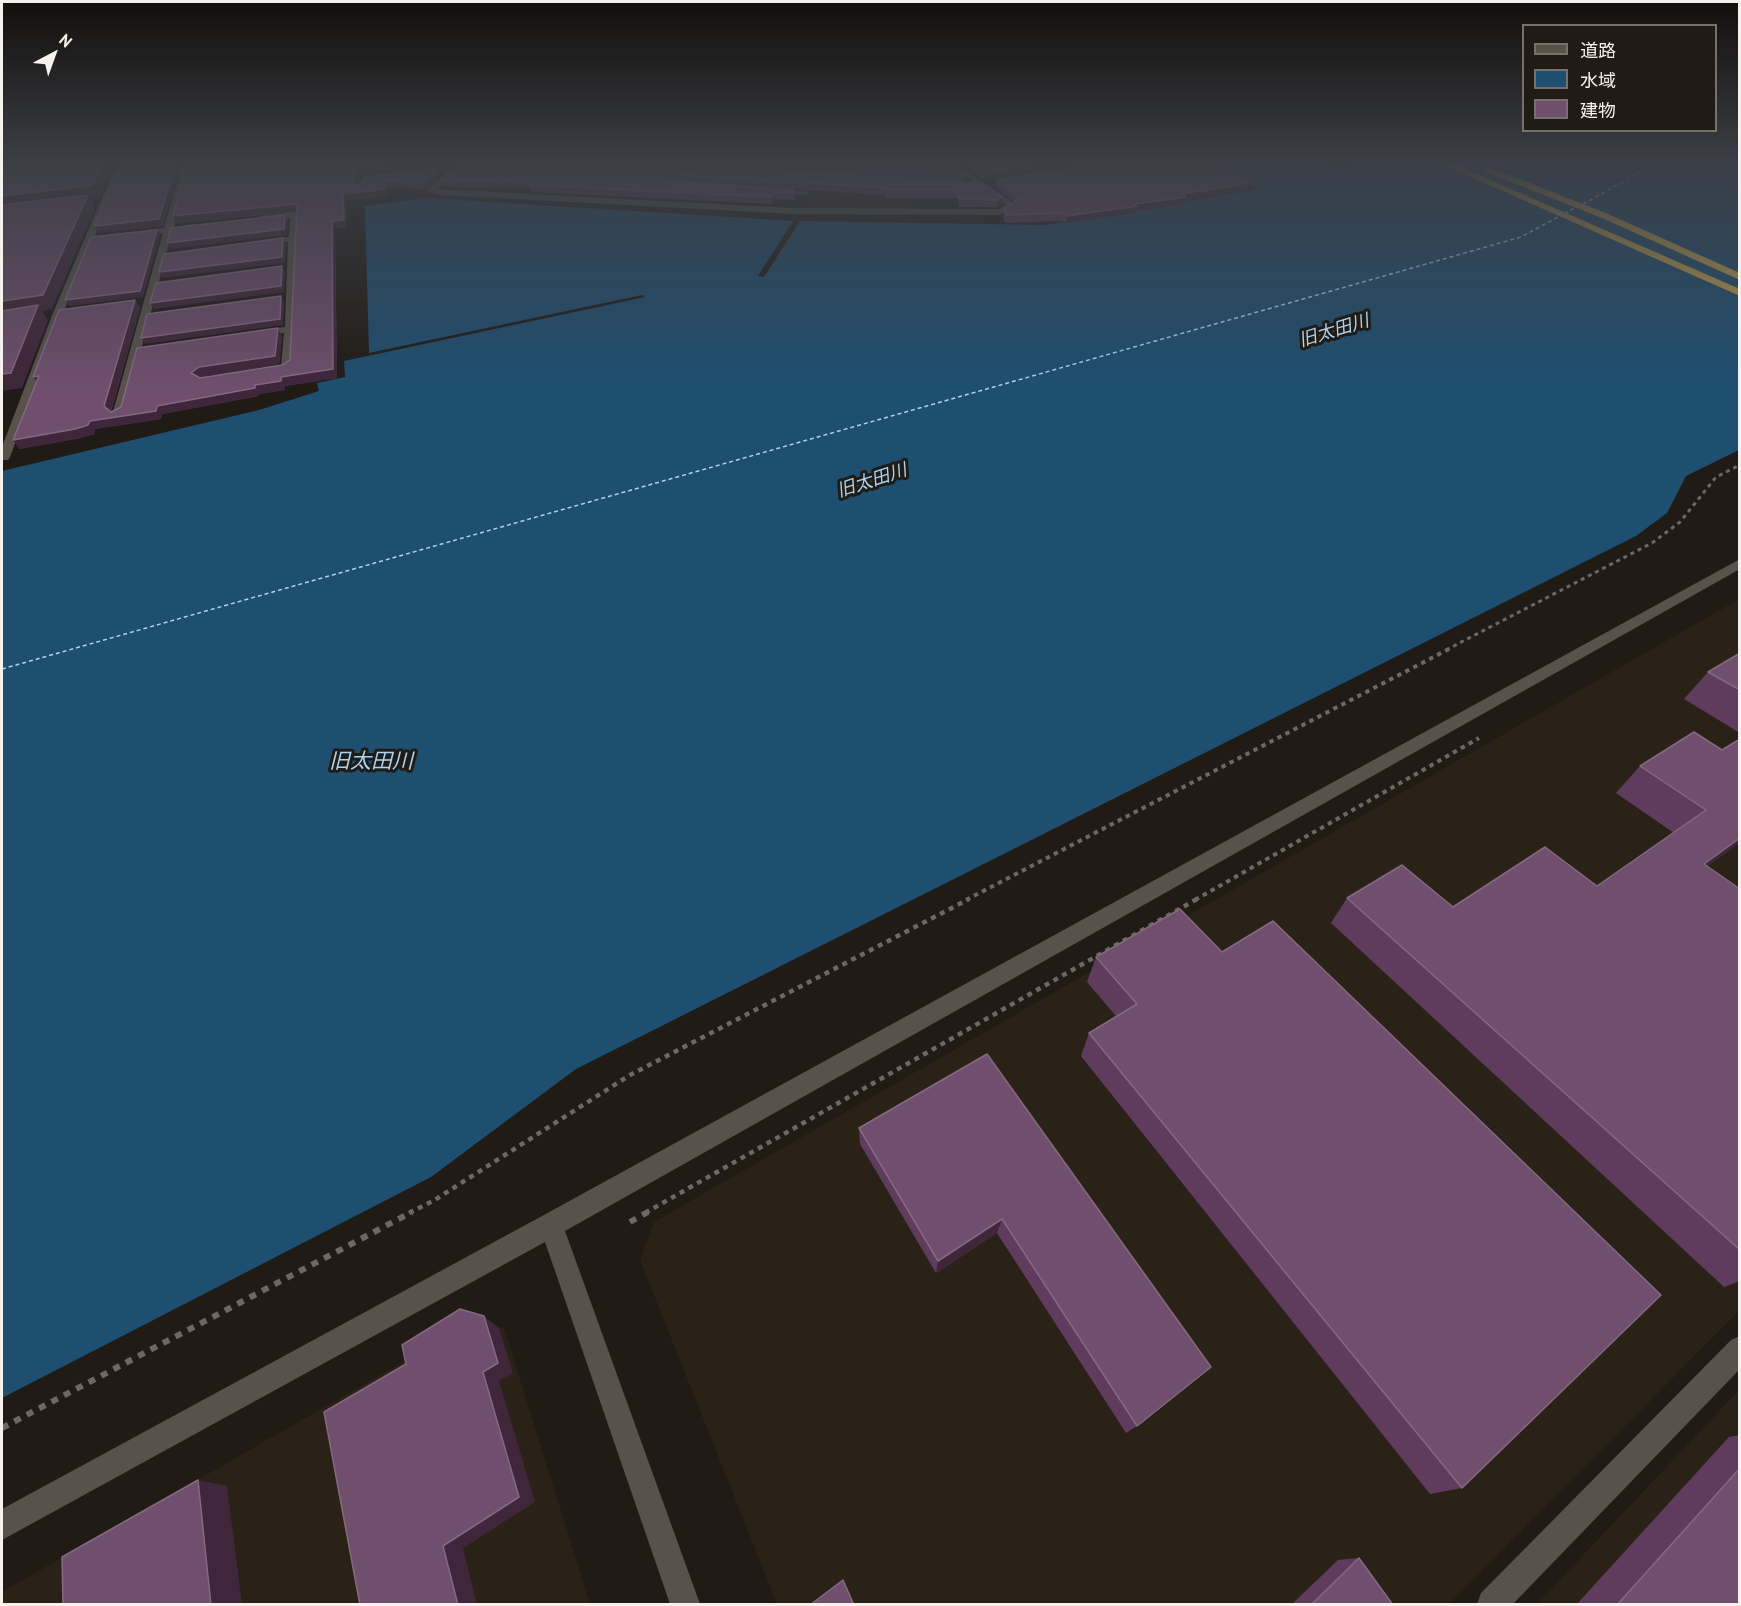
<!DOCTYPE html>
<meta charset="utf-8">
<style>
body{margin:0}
#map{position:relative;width:1741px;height:1606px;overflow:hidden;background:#201b15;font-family:"PT Sans","Noto Sans JP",sans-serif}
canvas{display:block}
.frame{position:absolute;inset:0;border:3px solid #f5f2ee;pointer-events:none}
.legend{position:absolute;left:1522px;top:24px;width:195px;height:108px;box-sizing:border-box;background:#201b15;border:2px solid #75716c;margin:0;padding:8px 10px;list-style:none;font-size:18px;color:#f5f2ee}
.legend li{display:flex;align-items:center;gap:12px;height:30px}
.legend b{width:30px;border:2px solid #75716c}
.north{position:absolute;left:24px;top:24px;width:60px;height:60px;-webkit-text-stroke:4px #201b15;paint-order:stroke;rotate:41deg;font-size:16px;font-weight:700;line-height:24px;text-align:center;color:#f5f2ee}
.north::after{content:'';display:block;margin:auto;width:21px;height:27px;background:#f5f2ee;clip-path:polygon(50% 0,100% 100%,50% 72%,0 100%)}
</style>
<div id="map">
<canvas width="1741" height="1606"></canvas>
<div class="frame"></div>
<ul class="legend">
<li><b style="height:8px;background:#58524b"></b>道路</li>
<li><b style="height:16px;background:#1e4f71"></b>水域</li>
<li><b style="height:16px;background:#6f4f6d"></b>建物</li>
</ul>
<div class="north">N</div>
</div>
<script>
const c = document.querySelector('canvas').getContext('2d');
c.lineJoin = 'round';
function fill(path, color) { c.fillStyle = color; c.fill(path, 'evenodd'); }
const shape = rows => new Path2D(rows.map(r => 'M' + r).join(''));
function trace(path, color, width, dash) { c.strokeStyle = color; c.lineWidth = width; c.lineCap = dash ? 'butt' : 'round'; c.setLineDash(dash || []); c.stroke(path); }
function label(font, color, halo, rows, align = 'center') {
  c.font = font + ' "PT Sans","Noto Sans JP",sans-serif'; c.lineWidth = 6; c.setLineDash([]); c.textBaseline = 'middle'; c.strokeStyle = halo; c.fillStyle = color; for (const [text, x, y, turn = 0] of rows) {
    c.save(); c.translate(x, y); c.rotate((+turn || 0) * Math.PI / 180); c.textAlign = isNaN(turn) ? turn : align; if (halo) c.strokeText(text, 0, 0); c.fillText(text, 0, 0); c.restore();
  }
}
fill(shape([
 [1739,599,1739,1311,1449,1604,777,1604,640,1260,654,1222],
 [476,1320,504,1328,590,1604,2,1604,2,1592],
 [1739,1390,1739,1604,1537,1604]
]), '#2a2217');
fill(shape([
 [848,181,916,186,908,209,810,209,803,206,813,192,841,193]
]), '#2d2013');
fill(shape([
 [1214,165,1329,165,1337,169,1355,165,1739,165,1739,450,1686,476,1667,513,1636,536,576,1069,431,1177,2,1398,2,471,259,410,319,391,317,383,345,377,344,361,645,297,642,295,369,353,365,206,426,198,793,221,758,276,764,277,800,221,1045,225,1258,189]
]), '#1e4f71');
trace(shape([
 [1583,204,1653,165],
 [1564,214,1576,207],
 [2,669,1521,237,1560,216]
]), '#a9d3f4', 1.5, [4, 3]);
trace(shape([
 [1446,650,1652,543,1680,522,1716,477,1740,465]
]), '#6c6862', 3, [4, 4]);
trace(shape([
 [966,900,1449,649],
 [1195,900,1479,738]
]), '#6c6862', 4, [4.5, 4.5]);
trace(shape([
 [409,1213,433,1201,630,1075,969,899],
 [645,1213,1197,899]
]), '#6c6862', 4.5, [5, 5]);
trace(shape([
 [630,1222,648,1212],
 [2,1428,412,1212]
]), '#6c6862', 6, [7, 7]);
fill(shape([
 [116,165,124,165,95,236,164,228,182,165,190,165,174,227,195,224,199,227,172,232,124,415,118,419,112,415,163,233,93,241,63,313,10,457,8,460,2,460,2,447,53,313,116,165],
 [456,165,465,165,437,189,793,208,998,209,1006,205,949,165,959,165,1016,205,1000,215,793,214,441,195,428,192,428,188,456,165],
 [387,174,390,174,390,178,364,182,364,193,357,191,357,178,387,174],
 [771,189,805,191,809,193,805,195,768,193,768,189,771,189],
 [295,212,299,215,292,368,290,370,268,374,264,373,264,369,281,366,284,333,256,337,251,334,256,331,285,327,288,242,261,246,256,243,261,240,289,237,290,218,261,222,257,219,261,216,295,212],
 [1740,559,1740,569,565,1231,700,1604,670,1604,545,1242,2,1540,2,1509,542,1216,1740,559],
 [1740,1336,1740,1369,1513,1604,1477,1604,1481,1593,1731,1340,1740,1336]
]), '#58524b');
fill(shape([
 [1444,165,1456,165,1740,289,1740,296,1444,165],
 [1486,168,1492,168,1608,214,1740,273,1740,280,1602,218,1486,172,1486,168]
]), '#c2a250');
fill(shape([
 [187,165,443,165,357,176,356,186,361,188,364,186,364,177,438,168,440,175,426,189,385,187,387,196,346,201,346,227,335,229,337,378,285,386,285,390,259,394,259,396,162,414,161,419,95,429,94,434,81,438,19,449,135,300,140,308,111,412,282,336,279,364,204,376,201,378,282,365,290,360,296,212,177,223],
 [458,165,963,183,1002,197,1002,205,997,207,959,207,958,198,886,198,886,195,669,181,664,181,794,190,795,197,794,200,774,199,772,204,531,192,530,188,443,187,441,180],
 [718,165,853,165,850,166,968,174,968,181,963,182],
 [963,165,1085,165,984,180],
 [996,180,1249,183,1247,190,1186,200,1185,204,1136,211,1135,213,1066,223,1063,221,1005,223,1003,216,1004,209,1014,202,996,187],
 [1740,653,1740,733,1684,699,1708,672],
 [1740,739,1740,844,1738,844,1707,866,1740,889,1740,1281,1724,1287,1331,923,1347,898,1453,907,1597,886,1674,833,1616,793,1640,766,1722,750],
 [1180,909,1462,1488,1430,1494,1081,1056,1089,1033,1116,1016,1087,982,1096,957],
 [987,1054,1137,1426,1126,1433,997,1233,936,1273,860,1144,859,1128],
 [1740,1435,1740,1605,1576,1605,1729,1437],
 [1359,1558,1393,1605,1291,1605,1338,1560]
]), '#5f3c5d');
fill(shape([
 [101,165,109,165,112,169,99,198,91,199,95,208,52,309,42,311,48,320,22,388,2,391,2,196],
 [176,165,181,165,163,226,99,233,94,226],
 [383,165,443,165,357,176,355,192,353,185,354,169],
 [1036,165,1085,165,984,180,984,173],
 [438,168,440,175,426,189,424,182],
 [663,174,668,174,669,181,663,181],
 [968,174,968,181,963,182,963,175],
 [383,180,387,196,346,201,346,227,335,229,337,378,285,386,285,390,259,394,259,396,162,414,161,419,95,429,94,434,81,438,19,449,13,440,90,421,255,385,281,377,333,369,332,221,343,194],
 [1249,183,1247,190,1186,200,1185,204,1136,211,1135,213,1066,223,1067,216,1182,194],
 [774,192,774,199,772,204,771,197],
 [1002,197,1002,205,997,207,998,200],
 [297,204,300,211,177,223,173,216],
 [285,215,288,221,287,235,170,249,167,243],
 [157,230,160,236,143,297,69,306,65,300],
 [283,238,286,245,285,263,162,278,159,272],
 [282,266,285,273,284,292,154,309,150,303],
 [281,296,284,303,283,325,145,344,141,338],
 [135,300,140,308,110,414,104,406],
 [278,328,282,336,279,364,204,376,196,382,191,373,199,367],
 [39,376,39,385,33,377],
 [1740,838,1740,843,1675,889,1704,864],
 [1002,1219,997,1233,936,1273,938,1261],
 [484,1316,499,1328,513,1373,499,1381,535,1502,463,1548,477,1605,458,1605,443,1546,483,1372],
 [198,1480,227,1486,242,1605,211,1605]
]), '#3f263a');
const building = shape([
 [2,165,101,165,92,185,2,196,2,165],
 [130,165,176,165,159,219,94,226,119,167,130,165],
 [187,165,383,165,354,169,353,185,361,188,364,186,364,177,438,168,424,182,383,180,384,189,343,194,344,220,332,221,333,369,281,377,281,381,255,385,255,388,157,406,156,411,90,421,88,425,75,429,13,440,39,376,33,377,59,310,135,300,104,406,111,412,121,407,137,348,278,328,275,356,199,367,191,373,200,378,282,365,290,360,297,204,173,216,187,165],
 [458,165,703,165,963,183,980,182,1002,197,998,200,959,199,958,190,886,190,887,188,668,174,663,174,663,181,794,190,793,192,774,192,771,197,529,185,532,181,441,180,458,165],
 [822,165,848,165,852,167,856,165,956,165,968,174,963,175,822,165],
 [974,165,1036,165,984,173,974,165],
 [1094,165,1218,165,1249,183,1182,194,1186,197,1134,204,1137,206,1067,216,1064,213,1006,215,1004,209,1019,198,996,180,1094,165],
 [88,195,43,295,2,301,2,205,88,195],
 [285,215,284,229,167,243,171,228,285,215],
 [157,230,140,291,65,300,91,237,157,230],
 [283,238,282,257,159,272,164,254,283,238],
 [282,266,281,286,150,303,156,283,282,266],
 [281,296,280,319,141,338,147,314,281,296],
 [38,305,11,373,2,374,2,311,38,305],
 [1740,653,1740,690,1708,672,1740,653],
 [1694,732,1722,750,1740,739,1740,838,1704,864,1740,889,1740,1250,1347,898,1402,865,1453,907,1545,847,1597,886,1706,810,1640,766,1694,732],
 [1180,909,1222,952,1273,921,1661,1295,1462,1488,1089,1033,1137,1004,1096,957,1180,909],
 [987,1054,1211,1367,1137,1426,1002,1219,938,1261,859,1128,987,1054],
 [460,1309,484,1316,498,1363,483,1372,519,1497,443,1546,458,1605,360,1605,324,1412,406,1364,402,1345,460,1309],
 [1740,1468,1740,1605,1617,1605,1740,1468],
 [198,1480,211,1605,63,1605,62,1557,198,1480],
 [1359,1558,1393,1605,1311,1605,1359,1558],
 [843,1580,854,1605,810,1605,843,1580]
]);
fill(building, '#6f4f6d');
trace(building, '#846981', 1.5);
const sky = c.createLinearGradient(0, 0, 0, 390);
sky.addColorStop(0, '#120f0c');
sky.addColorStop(0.42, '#3c3f46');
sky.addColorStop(1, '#3c3f4600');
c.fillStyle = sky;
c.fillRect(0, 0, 1741, 390);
label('italic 18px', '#a9d3f4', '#201b15', [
 ["旧太田川",1334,331,-17],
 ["旧太田川",872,481,-18]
]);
label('italic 21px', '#a9d3f4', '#201b15', [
 ["旧太田川",371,762]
]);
</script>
